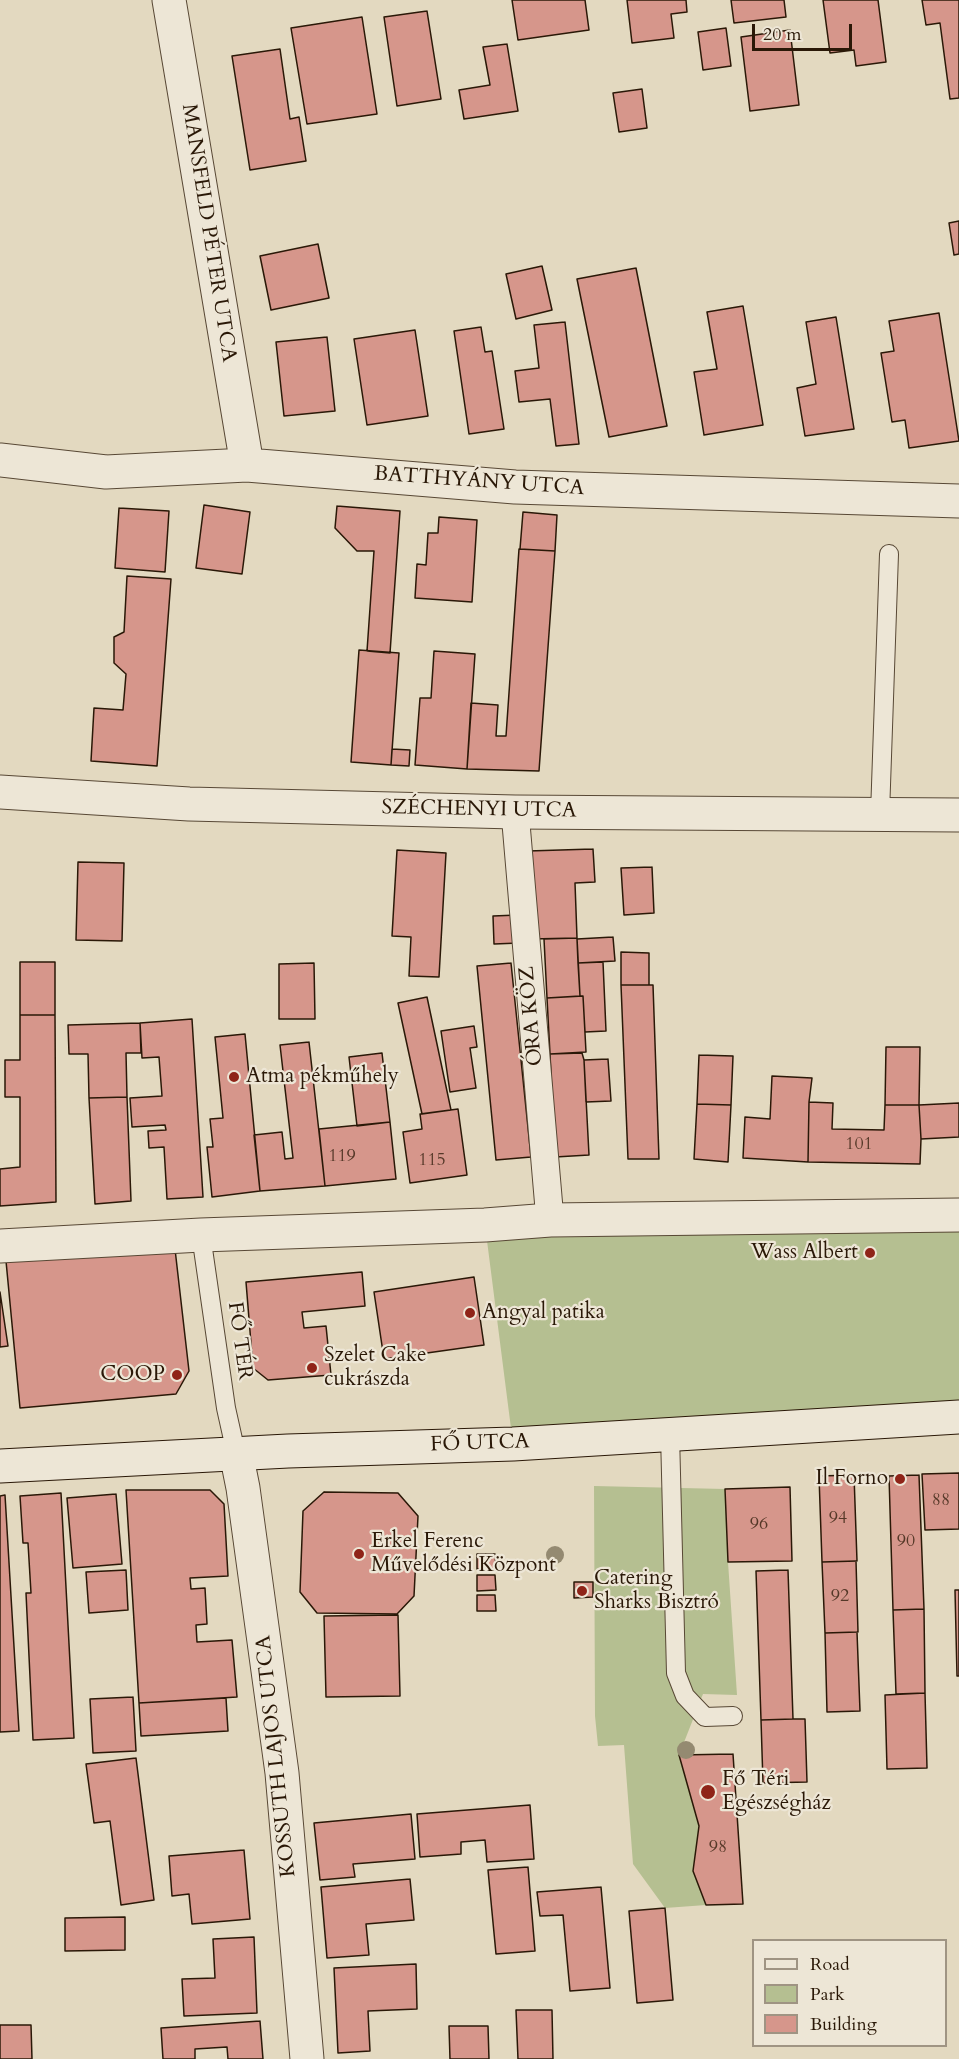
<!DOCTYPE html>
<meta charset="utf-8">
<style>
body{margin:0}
#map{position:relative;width:959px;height:2059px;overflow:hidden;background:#e3d9c0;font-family:Cardo,serif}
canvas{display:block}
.legend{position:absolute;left:752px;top:1939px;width:195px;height:108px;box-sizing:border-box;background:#ede6d6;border:2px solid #9f9483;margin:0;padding:8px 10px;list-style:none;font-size:18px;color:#2a1807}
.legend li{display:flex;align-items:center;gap:12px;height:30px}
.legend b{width:30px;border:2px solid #9f9483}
.scale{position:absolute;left:752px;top:24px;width:100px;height:27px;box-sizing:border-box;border:3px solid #2a1807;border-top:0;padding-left:8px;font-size:18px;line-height:21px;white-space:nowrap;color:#2a1807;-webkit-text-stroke:4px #ede6d6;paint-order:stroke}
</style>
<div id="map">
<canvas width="959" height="2059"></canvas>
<ul class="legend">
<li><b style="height:8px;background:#ede6d6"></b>Road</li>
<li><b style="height:16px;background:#b5bf91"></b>Park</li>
<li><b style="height:16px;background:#d6968b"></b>Building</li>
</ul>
<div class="scale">20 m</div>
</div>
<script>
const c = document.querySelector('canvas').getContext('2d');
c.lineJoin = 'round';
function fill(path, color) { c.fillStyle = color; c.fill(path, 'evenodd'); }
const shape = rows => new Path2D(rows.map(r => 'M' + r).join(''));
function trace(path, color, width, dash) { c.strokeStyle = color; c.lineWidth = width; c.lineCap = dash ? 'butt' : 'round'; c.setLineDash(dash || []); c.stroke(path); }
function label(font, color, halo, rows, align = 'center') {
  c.font = font + ' Cardo,serif'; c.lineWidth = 4.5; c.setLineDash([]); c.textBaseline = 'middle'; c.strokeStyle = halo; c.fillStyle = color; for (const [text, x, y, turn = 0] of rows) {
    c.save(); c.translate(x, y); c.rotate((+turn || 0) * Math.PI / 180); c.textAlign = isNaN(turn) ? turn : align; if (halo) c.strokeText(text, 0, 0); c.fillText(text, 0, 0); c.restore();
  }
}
fill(shape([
 [959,1215,959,1417,513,1444,485,1225],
 [594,1486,725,1489,728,1562,737,1695,703,1694,679,1755,699,1826,693,1871,706,1905,665,1908,633,1864,624,1745,598,1746,595,1716]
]), '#b5bf91');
const building = shape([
 [512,0,585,0,589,30,518,40,512,0],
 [627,0,686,0,687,12,671,14,674,38,632,43,627,0],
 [731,0,784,0,786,17,734,23,731,0],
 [823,0,878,0,886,62,856,66,854,50,830,53,823,0],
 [922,0,959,0,959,98,950,99,940,23,926,25,922,0],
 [427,11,441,99,397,106,384,17,427,11],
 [362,17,377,114,307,124,291,28,362,17],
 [726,28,731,66,703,70,698,32,726,28],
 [790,30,799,105,750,111,741,37,790,30],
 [507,44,518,111,464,119,459,90,490,85,483,47,507,44],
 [280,49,290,119,299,117,306,161,250,170,232,56,280,49],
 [642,89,647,128,619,132,613,93,642,89],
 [959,221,959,254,954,255,949,223,959,221],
 [318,244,329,298,271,310,260,256,318,244],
 [542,266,552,310,516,319,506,274,542,266],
 [636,268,667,426,609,437,577,279,636,268],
 [743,306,763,425,704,435,694,372,717,369,707,312,743,306],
 [939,313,959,441,909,448,905,420,892,422,881,353,894,351,889,321,939,313],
 [836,317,854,429,805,436,797,388,816,384,806,322,836,317],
 [565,322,579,444,556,446,550,399,519,402,515,371,539,368,534,325,565,322],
 [481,327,485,352,492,351,504,429,469,434,454,331,481,327],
 [415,330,428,416,367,425,354,339,415,330],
 [327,337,335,411,284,416,276,342,327,337],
 [204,505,250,512,242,574,196,568,204,505],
 [337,506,400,511,390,653,367,651,374,551,357,551,335,528,337,506],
 [119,508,169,511,165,572,115,568,119,508],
 [523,512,557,515,555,551,520,549,523,512],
 [439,517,477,520,472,602,415,598,417,564,426,565,428,533,438,533,439,517],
 [519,549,555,551,539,771,467,769,471,703,498,705,496,736,506,736,519,549],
 [127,576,171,579,157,766,91,761,94,708,123,710,126,674,114,663,114,637,124,632,127,576],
 [359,650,399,653,391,765,351,762,359,650],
 [434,651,475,654,467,769,415,765,420,698,431,698,434,651],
 [392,749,410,750,409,766,391,765,392,749],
 [593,849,595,882,575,883,577,938,531,939,528,851,593,849],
 [397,850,446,853,439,977,409,976,411,937,392,936,397,850],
 [78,862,124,863,122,941,76,940,78,862],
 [652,867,654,913,624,915,621,868,652,867],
 [518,915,519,943,494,944,493,916,518,915],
 [613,937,615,961,578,963,577,939,613,937],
 [577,938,580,996,547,998,544,939,577,938],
 [621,952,649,953,649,985,621,985,621,952],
 [20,962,55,962,55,1015,20,1015,20,962],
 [603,962,606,1031,585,1032,583,996,580,996,578,963,603,962],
 [314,963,315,1019,279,1019,279,964,314,963],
 [511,963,531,1157,496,1160,477,966,511,963],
 [621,985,653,985,659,1159,628,1159,621,985],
 [583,996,586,1052,550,1054,547,998,583,996],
 [427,997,451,1110,422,1114,398,1003,427,997],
 [20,1015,55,1015,56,1202,0,1206,0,1169,20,1167,20,1097,5,1097,5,1060,20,1060,20,1015],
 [192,1019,203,1197,167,1199,164,1147,149,1148,148,1131,166,1130,165,1125,132,1127,130,1098,162,1096,159,1057,142,1058,140,1023,192,1019],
 [140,1023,141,1053,126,1053,127,1097,89,1098,88,1054,69,1054,68,1025,140,1023],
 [474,1026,477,1047,470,1048,476,1088,450,1092,441,1031,474,1026],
 [245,1034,260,1191,212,1197,207,1147,213,1147,210,1119,223,1118,215,1037,245,1034],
 [309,1042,325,1186,260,1191,254,1135,282,1132,285,1159,293,1158,280,1045,309,1042],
 [886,1047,920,1047,919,1105,885,1105,886,1047],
 [382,1053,390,1122,357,1126,349,1057,382,1053],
 [582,1053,584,1060,589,1155,555,1157,550,1054,582,1053],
 [699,1055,733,1056,731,1105,697,1104,699,1055],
 [608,1059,611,1101,586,1102,584,1060,608,1059],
 [772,1076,812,1078,809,1102,808,1162,743,1158,745,1117,770,1119,772,1076],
 [127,1097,131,1201,95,1204,89,1098,127,1097],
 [809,1102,833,1103,832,1129,884,1130,885,1105,919,1105,921,1139,920,1164,808,1162,809,1102],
 [959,1103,959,1137,921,1139,919,1105,959,1103],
 [697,1104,731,1105,728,1162,694,1159,697,1104],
 [458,1109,467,1175,410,1183,403,1132,422,1129,420,1114,458,1109],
 [390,1122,396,1179,325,1186,319,1129,390,1122],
 [175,1249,189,1371,176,1394,20,1408,6,1261,175,1249],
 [362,1272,365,1306,302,1312,304,1328,326,1326,331,1375,268,1380,253,1368,246,1282,362,1272],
 [474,1277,484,1345,384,1359,374,1292,474,1277],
 [0,1292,8,1346,0,1347,0,1292],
 [959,1473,959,1529,925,1530,922,1474,959,1473],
 [854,1475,857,1561,822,1562,819,1476,854,1475],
 [919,1475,924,1609,893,1610,889,1476,919,1475],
 [790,1487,792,1561,728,1562,725,1489,790,1487],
 [126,1490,210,1490,224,1504,228,1576,190,1578,191,1589,205,1588,207,1624,196,1625,197,1642,232,1640,237,1697,139,1703,126,1490],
 [324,1492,398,1493,418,1516,414,1596,397,1614,317,1613,300,1592,303,1511,324,1492],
 [61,1493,74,1738,33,1740,26,1593,31,1593,28,1543,23,1543,20,1496,61,1493],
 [116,1494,122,1564,73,1568,67,1498,116,1494],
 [5,1495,19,1731,0,1732,0,1496,5,1495],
 [477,1554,495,1554,496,1569,477,1569,477,1554],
 [856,1561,858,1632,825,1633,822,1562,856,1561],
 [126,1570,128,1610,89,1613,86,1572,126,1570],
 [788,1570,793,1719,761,1720,756,1571,788,1570],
 [477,1575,495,1575,496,1590,477,1591,477,1575],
 [574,1582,593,1582,593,1597,574,1598,574,1582],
 [955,1590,959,1590,959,1676,957,1676,955,1590],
 [477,1595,495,1595,496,1611,477,1611,477,1595],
 [924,1609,925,1693,896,1694,893,1610,924,1609],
 [398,1615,400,1696,326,1697,324,1616,398,1615],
 [857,1632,860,1711,827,1712,825,1633,857,1632],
 [925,1693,927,1768,887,1769,885,1695,925,1693],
 [133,1697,136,1751,93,1753,90,1699,133,1697],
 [226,1698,228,1731,141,1736,139,1703,226,1698],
 [793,1719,805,1719,807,1782,763,1783,761,1720,793,1719],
 [733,1754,743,1904,706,1905,693,1871,699,1826,679,1755,733,1754],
 [136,1758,154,1900,121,1905,110,1821,94,1823,86,1764,136,1758],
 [530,1805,534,1859,487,1862,485,1840,461,1842,461,1854,420,1857,417,1814,530,1805],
 [411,1814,415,1859,353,1864,355,1877,320,1880,314,1823,411,1814],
 [244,1850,250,1919,192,1924,189,1894,172,1896,169,1856,244,1850],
 [528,1867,535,1951,496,1954,488,1870,528,1867],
 [410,1879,414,1920,366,1924,369,1955,327,1958,321,1887,410,1879],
 [601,1887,610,1988,570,1991,563,1915,540,1916,537,1892,601,1887],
 [665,1908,673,2000,637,2003,629,1911,665,1908],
 [125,1917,125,1950,65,1951,65,1918,125,1917],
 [254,1937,257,2013,184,2016,182,1979,215,1978,213,1939,254,1937],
 [416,1964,417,2009,368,2011,370,2051,338,2053,334,1968,416,1964],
 [516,2010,552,2010,553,2059,518,2059,516,2010],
 [260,2021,263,2059,228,2059,227,2047,195,2049,195,2059,163,2059,161,2028,260,2021],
 [0,2025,31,2025,32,2059,0,2059,0,2025],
 [449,2026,488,2026,489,2059,450,2059,449,2026]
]);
fill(building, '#d6968b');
trace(building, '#2a1807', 1.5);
const service = shape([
 [880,814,889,554],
 [201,1235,226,1408,236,1453],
 [670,1434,676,1673,685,1696,705,1717,733,1716]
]);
const pedestrian = shape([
 [515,812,550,1220]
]);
const minor = shape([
 [169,0,247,465],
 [0,460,106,472,247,465,515,487,959,501],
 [0,792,189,804,515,812,959,815],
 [0,1246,201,1235,485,1225,550,1220,959,1215],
 [236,1453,243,1488,282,1773,307,2059]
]);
const secondary = shape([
 [0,1466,288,1451,513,1444,959,1417]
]);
trace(service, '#584835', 20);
trace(pedestrian, '#584835', 29);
trace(minor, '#584835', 35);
trace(secondary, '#2a1807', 35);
trace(service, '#ede6d6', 18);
trace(pedestrian, '#ede6d6', 27);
trace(minor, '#ede6d6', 33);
trace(secondary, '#ede6d6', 33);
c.fillStyle = '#948a71';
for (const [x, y] of [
 [555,1555],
 [686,1750]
]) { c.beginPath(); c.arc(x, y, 9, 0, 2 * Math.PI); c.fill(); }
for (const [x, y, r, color] of [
 [234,1077,6,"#8f2418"],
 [870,1253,6,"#8f2418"],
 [470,1313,6,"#8f2418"],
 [312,1368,6,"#8f2418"],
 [177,1375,6,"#8f2418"],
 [900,1479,6,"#8f2418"],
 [359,1554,6,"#8f2418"],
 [582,1591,6,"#8f2418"],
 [708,1792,8,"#8f2418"]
]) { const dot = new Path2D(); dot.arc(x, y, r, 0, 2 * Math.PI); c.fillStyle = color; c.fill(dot); trace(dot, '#ede6d6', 2); }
label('18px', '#553828', null, [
 ["101",859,1145],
 ["119",342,1157],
 ["115",432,1161],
 ["88",941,1501],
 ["94",838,1519],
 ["96",759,1525],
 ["90",906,1542],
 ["92",840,1597],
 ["98",718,1848]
]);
label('21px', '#2a1807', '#ede6d6', [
 ["MANSFELD PÉTER UTCA",208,233,81],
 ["BATTHYÁNY UTCA",479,482,4],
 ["SZÉCHENYI UTCA",479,810,1],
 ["ÓRA KÖZ",532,1016,-95],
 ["FŐ TÉR",239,1341,82],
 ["FŐ UTCA",480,1444,-2],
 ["KOSSUTH LAJOS UTCA",277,1756,-96]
]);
label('21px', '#2a1807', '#ede6d6', [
 ["Atma pékműhely",246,1077],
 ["Wass Albert",858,1253,"right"],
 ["Angyal patika",482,1313],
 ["Szelet Cake",324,1356],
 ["cukrászda",324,1380],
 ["COOP",165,1375,"right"],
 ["Il Forno",888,1479,"right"],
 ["Erkel Ferenc",371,1542],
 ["Művelődési Központ",371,1566],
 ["Catering",594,1579],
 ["Sharks Bisztró",594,1603],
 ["Fő Téri",722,1780],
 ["Egészségház",722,1804]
], 'left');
</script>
